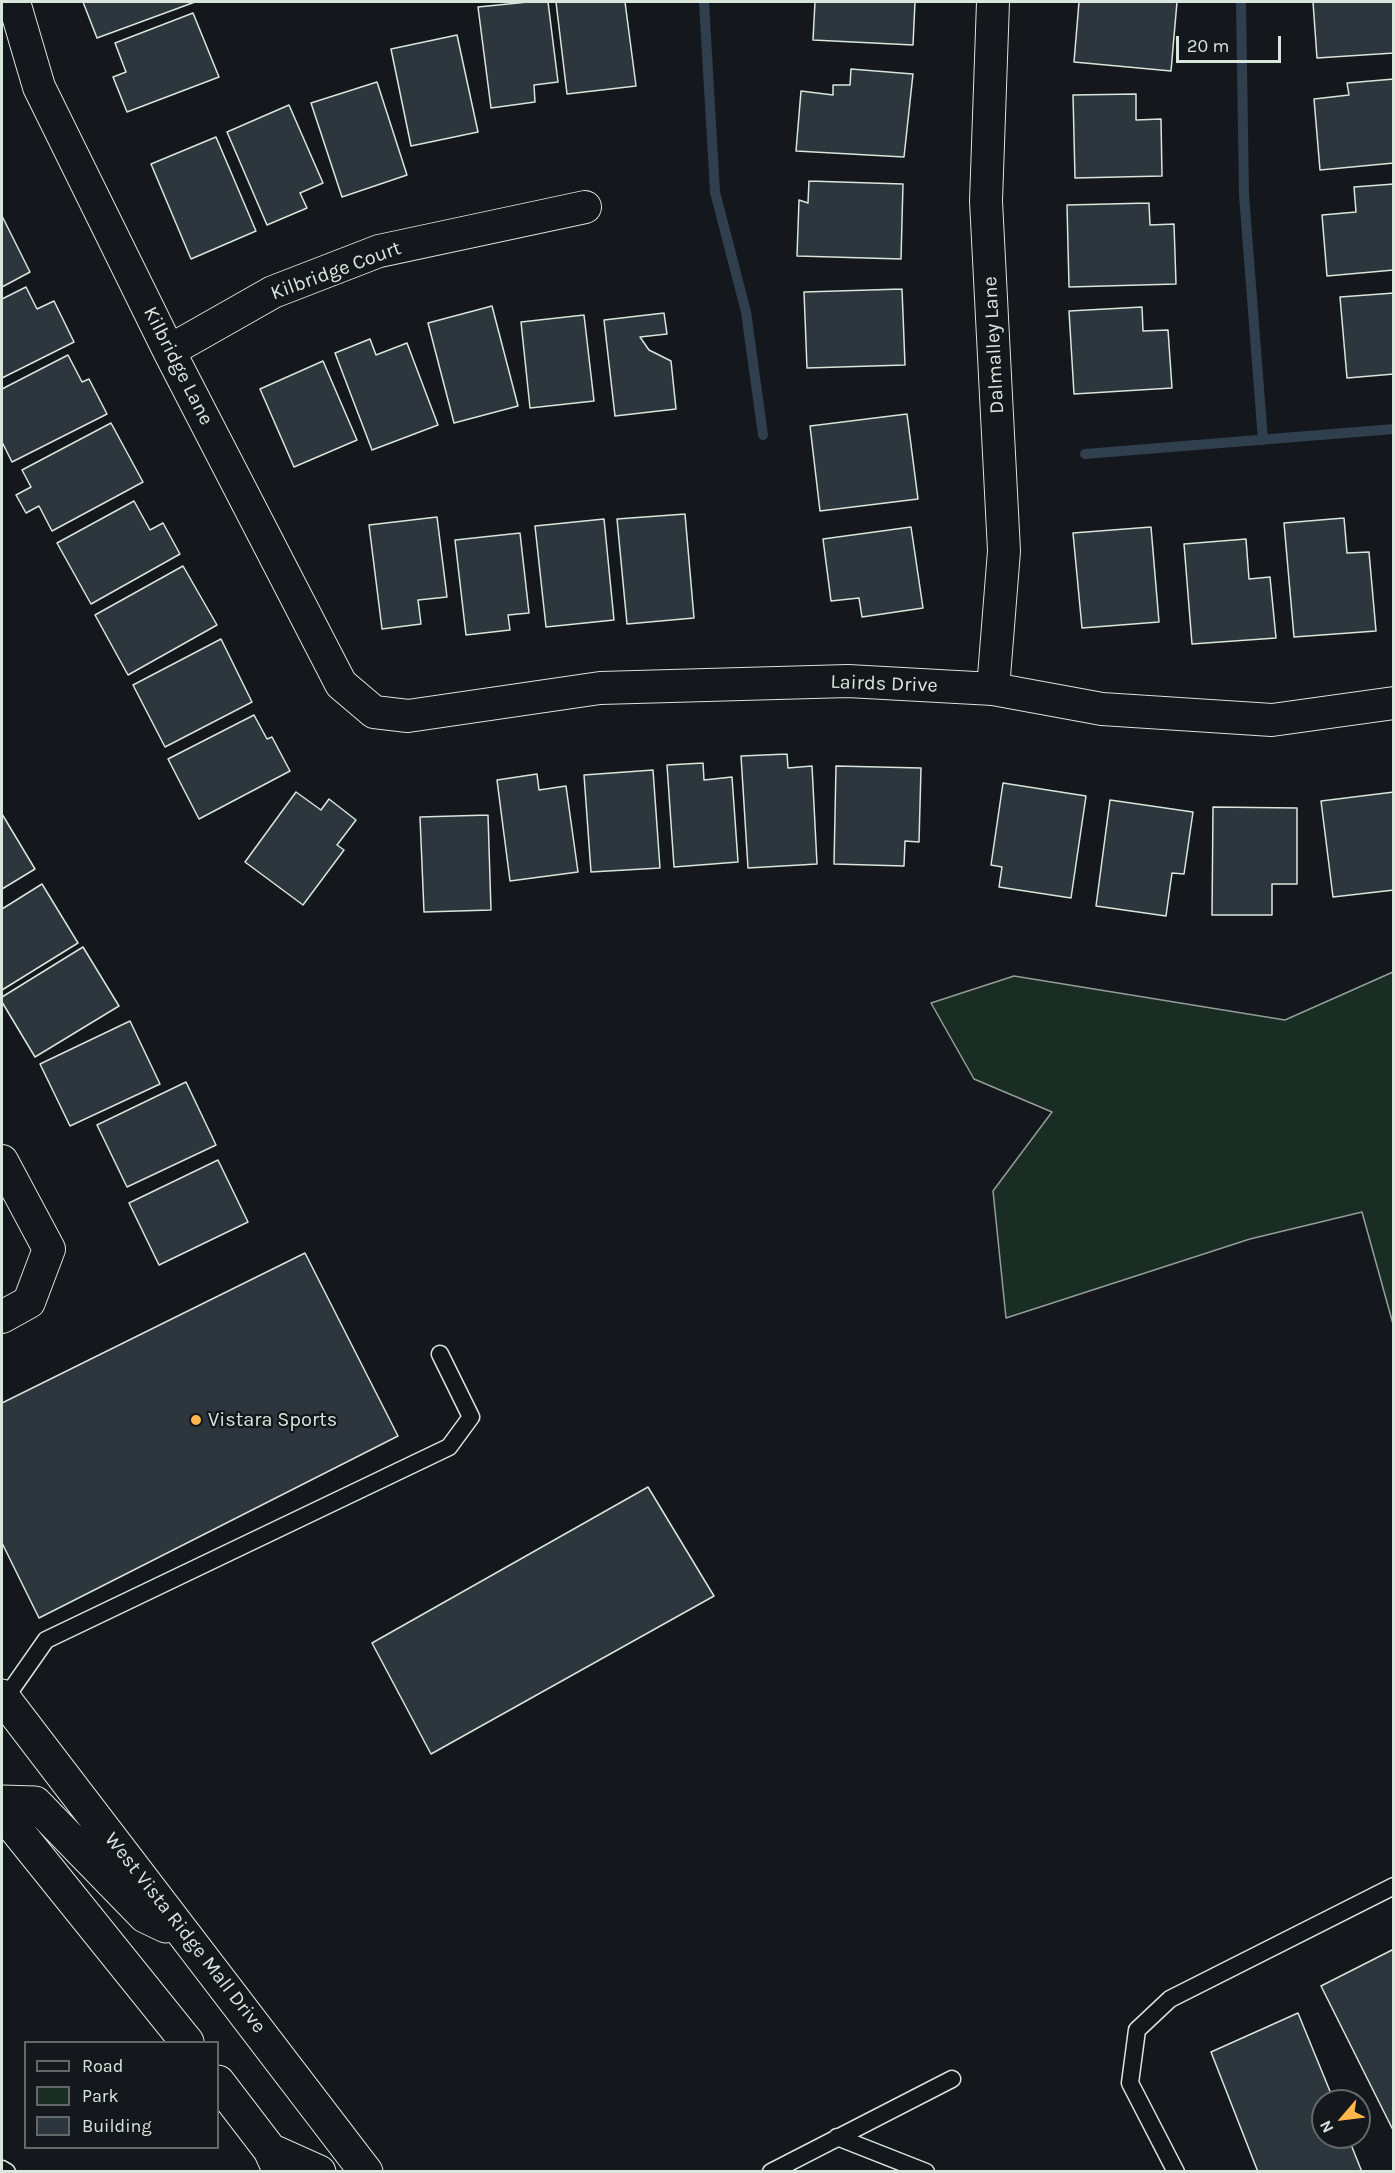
<!DOCTYPE html>
<style>
body{margin:0}
#map{position:relative;width:1395px;height:2173px;overflow:hidden;background:#14181c;font-family:Karla,sans-serif}
canvas{display:block}
.frame{position:absolute;inset:0;border:3px solid #d8e6dc;pointer-events:none}
.legend{position:absolute;left:24px;top:2041px;width:195px;height:108px;box-sizing:border-box;background:#14181c;border:2px solid #626a69;margin:0;padding:8px 10px;list-style:none;font-size:18px;color:#d8e6dc}
.legend li{display:flex;align-items:center;gap:12px;height:30px}
.legend b{width:30px;border:2px solid #626a69}
.north{position:absolute;left:1311px;top:2089px;width:60px;height:60px;box-sizing:border-box;background:#14181c;border:2px solid #626a69;border-radius:50%;rotate:242deg;font-size:16px;font-weight:700;line-height:24px;text-align:center;color:#d8e6dc}
.north::after{content:'';display:block;margin:auto;width:21px;height:27px;background:#ffb74d;clip-path:polygon(50% 0,100% 100%,50% 72%,0 100%)}
.scale{position:absolute;left:1176px;top:36px;width:105px;height:27px;box-sizing:border-box;border:3px solid #d8e6dc;border-top:0;padding-left:8px;font-size:18px;line-height:21px;white-space:nowrap;color:#d8e6dc;-webkit-text-stroke:4px #14181c;paint-order:stroke}
</style>
<div id="map">
<canvas width="1395" height="2173"></canvas>
<div class="frame"></div>
<ul class="legend">
<li><b style="height:8px;background:#14181c"></b>Road</li>
<li><b style="height:16px;background:#1a2d24"></b>Park</li>
<li><b style="height:16px;background:#2c363c"></b>Building</li>
</ul>
<div class="north">N</div>
<div class="scale">20 m</div>
</div>
<script>
const c = document.querySelector('canvas').getContext('2d');
c.lineJoin = 'round';
function fill(path, color) { c.fillStyle = color; c.fill(path, 'evenodd'); }
const shape = rows => new Path2D(rows.map(r => 'M' + r).join(''));
function trace(path, color, width, dash) { c.strokeStyle = color; c.lineWidth = width; c.lineCap = dash ? 'butt' : 'round'; c.setLineDash(dash || []); c.stroke(path); }
function label(font, color, halo, rows, align = 'center') {
  c.font = font + ' Karla,sans-serif'; c.lineWidth = 4.5; c.setLineDash([]); c.textBaseline = 'middle'; c.strokeStyle = halo; c.fillStyle = color; for (const [text, x, y, turn = 0] of rows) {
    c.save(); c.translate(x, y); c.rotate((+turn || 0) * Math.PI / 180); c.textAlign = isNaN(turn) ? turn : align; if (halo) c.strokeText(text, 0, 0); c.fillText(text, 0, 0); c.restore();
  }
}
const green = shape([
 [1393,972,1393,1324,1362,1212,1250,1239,1006,1318,993,1191,1052,1112,974,1079,931,1003,1014,976,1285,1020,1393,972]
]);
fill(green, '#1a2d24');
trace(green, '#939e99', 1.5);
trace(shape([
 [704,2,715,192,746,312,763,435],
 [1241,2,1244,195,1263,440],
 [1085,454,1394,429]
]), '#2f3f4d', 10);
const building = shape([
 [83,2,195,2,97,38,83,2],
 [528,2,548,2,558,82,534,85,535,102,491,108,478,7,528,2],
 [556,2,625,2,636,86,567,94,556,2],
 [815,2,915,2,913,45,813,40,815,2],
 [1079,2,1177,2,1171,71,1074,62,1079,2],
 [1313,2,1394,2,1394,53,1317,58,1313,2],
 [193,13,219,77,127,112,113,77,126,72,115,43,193,13],
 [457,35,478,132,411,146,391,49,457,35],
 [851,69,913,74,904,157,796,151,801,91,833,95,833,85,850,85,851,69],
 [1394,79,1394,163,1320,170,1314,99,1349,95,1347,83,1394,79],
 [377,82,407,175,342,197,311,103,377,82],
 [1136,94,1136,120,1161,119,1162,176,1075,178,1073,95,1136,94],
 [289,105,323,183,300,193,307,208,267,225,227,132,289,105],
 [216,137,256,231,191,259,151,164,216,137],
 [809,181,903,184,901,259,797,256,799,200,808,203,809,181],
 [1394,184,1394,270,1327,276,1322,215,1356,212,1354,187,1394,184],
 [1149,203,1150,225,1174,224,1176,284,1069,287,1067,205,1149,203],
 [2,216,30,272,2,287,2,216],
 [26,287,37,309,54,301,74,342,2,378,2,299,26,287],
 [902,289,905,365,807,368,804,292,902,289],
 [1394,293,1394,374,1347,378,1340,297,1394,293],
 [492,306,518,406,454,423,428,323,492,306],
 [1142,307,1143,331,1168,330,1172,388,1074,394,1069,311,1142,307],
 [664,313,667,334,640,337,649,350,671,361,676,409,615,416,604,320,664,313],
 [584,315,594,401,530,408,521,322,584,315],
 [370,339,376,355,407,343,438,425,372,450,335,353,370,339],
 [68,355,82,382,89,379,107,414,12,462,2,442,2,389,68,355],
 [323,361,357,440,294,467,260,389,323,361],
 [907,414,918,499,820,511,810,426,907,414],
 [111,423,143,482,52,531,39,506,26,513,16,495,31,487,22,470,111,423],
 [134,501,150,530,163,523,180,554,91,604,57,543,134,501],
 [685,514,694,618,627,624,617,519,685,514],
 [437,517,447,597,418,600,421,624,382,629,369,525,437,517],
 [1344,518,1347,553,1369,552,1376,631,1294,637,1284,523,1344,518],
 [604,519,614,620,546,627,535,526,604,519],
 [911,527,923,608,862,617,859,598,831,601,823,539,911,527],
 [1151,527,1159,622,1082,628,1073,533,1151,527],
 [520,533,529,613,508,615,510,630,466,635,455,540,520,533],
 [1246,539,1249,579,1270,577,1276,638,1192,644,1184,544,1246,539],
 [183,566,217,625,128,675,95,615,183,566],
 [221,639,252,702,165,747,133,685,221,639],
 [254,715,267,739,272,737,290,771,199,819,168,759,254,715],
 [787,754,788,768,812,766,817,864,748,868,741,756,787,754],
 [703,763,704,780,732,777,738,862,674,867,667,765,703,763],
 [836,766,921,768,919,842,905,841,904,866,834,864,836,766],
 [653,770,660,868,591,872,584,775,653,770],
 [537,774,539,790,566,786,578,872,510,881,497,780,537,774],
 [1003,783,1086,796,1071,898,999,887,1002,867,991,865,1003,783],
 [296,792,321,810,329,799,356,820,337,845,344,850,303,905,245,862,296,792],
 [1394,792,1394,890,1333,897,1321,801,1394,792],
 [1110,800,1193,812,1184,874,1172,873,1166,916,1096,906,1110,800],
 [1213,807,1297,808,1297,884,1272,884,1272,915,1212,915,1213,807],
 [2,814,35,869,2,889,2,814],
 [488,815,491,910,424,912,420,817,488,815],
 [42,884,78,943,2,990,2,909,42,884],
 [83,947,119,1006,35,1057,2,1002,2,997,83,947],
 [130,1021,160,1084,70,1126,40,1064,130,1021],
 [186,1082,216,1145,127,1187,97,1125,186,1082],
 [218,1160,248,1222,159,1265,129,1203,218,1160],
 [305,1253,398,1436,39,1618,2,1543,2,1403,305,1253],
 [648,1487,714,1596,431,1754,372,1643,648,1487],
 [1394,1949,1394,2132,1321,1986,1394,1949],
 [1298,2013,1334,2101,1323,2101,1323,2137,1348,2137,1362,2172,1258,2172,1211,2052,1298,2013]
]);
fill(building, '#2c363c');
trace(building, '#d8e6dc', 1.5);
const service = shape([
 [4,1700,46,1640,449,1447,471,1417,440,1354],
 [837,2137,926,2172],
 [2,2169,7,2172],
 [771,2172,952,2079],
 [1176,2172,1130,2083,1137,2030,1170,1999,1394,1886]
]);
const minor = shape([
 [14,2,39,87,169,351,341,684,374,712,408,716,600,688,848,681,993,689,1102,709,1272,720,1394,703],
 [169,351,273,292,379,251,585,207],
 [993,689,1004,551,986,201,993,2],
 [2,1161,49,1249,29,1302,2,1317]
]);
const secondary = shape([
 [2,1696,366,2172],
 [2,1802,35,1803,145,1916,166,1926],
 [2,1812,187,2042],
 [218,2082,270,2150,280,2172],
 [270,2150,319,2172]
]);
trace(service, '#d8e6dc', 19);
trace(minor, '#d8e6dc', 34);
trace(secondary, '#d8e6dc', 35);
trace(service, '#14181c', 16);
trace(minor, '#14181c', 32);
trace(secondary, '#14181c', 33);
for (const [x, y, r, color] of [
 [196,1420,6,"#ffb74d"]
]) { const dot = new Path2D(); dot.arc(x, y, r, 0, 2 * Math.PI); c.fillStyle = color; c.fill(dot); trace(dot, '#14181c', 2); }
label('20px', '#d8e6dc', '#14181c', [
 ["Kilbridge Court",336,271,-20],
 ["Dalmalley Lane",994,345,-93],
 ["Kilbridge Lane",178,366,63],
 ["Lairds Drive",884,684,2],
 ["West Vista Ridge Mall Drive",185,1933,52]
]);
label('20px', '#d8e6dc', '#14181c', [
 ["Vistara Sports",208,1420]
], 'left');
</script>
